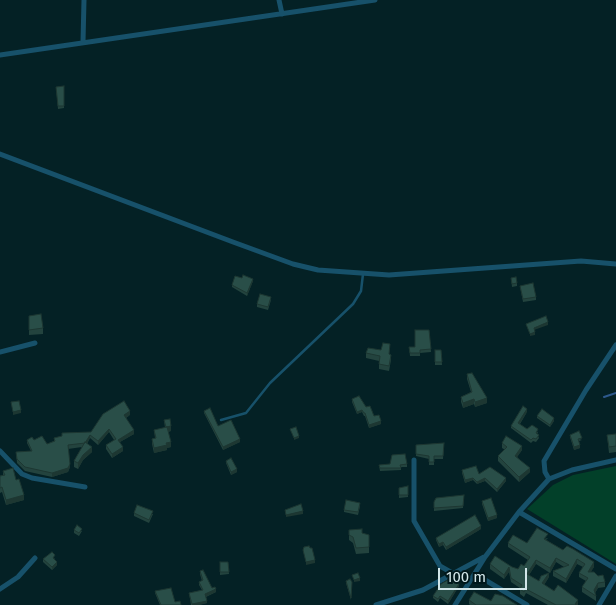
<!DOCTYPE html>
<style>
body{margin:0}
#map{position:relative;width:616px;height:605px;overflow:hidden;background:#042125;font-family:"Fira Sans",sans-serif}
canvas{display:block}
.scale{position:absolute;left:438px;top:568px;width:89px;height:22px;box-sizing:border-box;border:2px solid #d2e6e9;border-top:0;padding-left:6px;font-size:15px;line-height:18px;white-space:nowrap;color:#d2e6e9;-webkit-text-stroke:4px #00181b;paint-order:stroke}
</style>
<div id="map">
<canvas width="616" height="605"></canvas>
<div class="scale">100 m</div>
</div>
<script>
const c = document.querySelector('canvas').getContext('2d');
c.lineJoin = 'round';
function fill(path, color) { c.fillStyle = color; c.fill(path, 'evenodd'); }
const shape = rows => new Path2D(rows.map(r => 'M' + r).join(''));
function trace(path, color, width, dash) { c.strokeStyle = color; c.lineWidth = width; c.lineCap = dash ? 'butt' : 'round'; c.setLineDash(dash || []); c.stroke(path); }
fill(shape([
 [616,466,616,564,527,509,553,485,573,475]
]), '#024029');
trace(shape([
 [604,397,616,393]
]), '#2d598d', 2);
trace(shape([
 [221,420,246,413,270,383,353,304,361,291,363,274]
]), '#17516a', 2.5);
trace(shape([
 [279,0,282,14],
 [83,42,84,0],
 [0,55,375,0],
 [0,154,233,242,293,264,318,270,389,275,581,261,616,264],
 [0,352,35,343],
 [0,451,22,474,32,478,85,487],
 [414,460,414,521,440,566,454,574],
 [549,479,545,472,544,461,586,390,616,345],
 [519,512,616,569],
 [475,574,527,605],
 [0,589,18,577,35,558],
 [376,605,423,590,484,557],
 [455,605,485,557,519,512,549,479,572,470,616,460],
 [599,605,616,576]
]), '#17516a', 5);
fill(shape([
 [64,86,64,108,58,109,56,87],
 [242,278,253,281,247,296,232,287,232,285],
 [511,278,517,283,517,286,512,287],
 [520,286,536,297,536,300,523,302],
 [271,300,268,310,257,307,257,304],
 [29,316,43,328,43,334,29,335],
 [429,330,431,352,420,353,420,356,410,356,409,347,415,347],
 [435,350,441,350,442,365,435,365],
 [366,353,390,355,391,360,389,371,379,369,379,361,366,358],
 [467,374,487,403,475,407,474,404,463,408,461,402,461,397,471,392,467,379],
 [352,399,366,407,381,424,369,428,365,416,364,416,362,412,357,414,352,402],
 [204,411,218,426,240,442,223,450,204,413],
 [527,412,520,424,527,429,538,432,537,434,539,438,536,442,533,441,531,443,511,428,511,426],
 [130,415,126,418,134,434,120,442,123,451,112,458,106,449,106,445,114,440,109,432,98,445,90,438,87,444,92,452,83,460,78,469,74,467,74,461,82,447,68,449,70,467,68,472,52,477,25,471,17,463,16,452,31,451,27,443,27,440,34,440,47,444,54,441,54,438,91,432],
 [537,416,554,421,550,427,537,418],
 [164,420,171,431,168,432,171,447,167,448,167,450,154,453,152,444,152,439,155,438,154,430,165,428],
 [616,434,616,452,609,453,607,435],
 [570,435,582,440,579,441,580,448,574,450,570,437],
 [444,443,443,459,434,459,434,465,429,465,429,459,416,456,416,445],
 [502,443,522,450,517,457,530,472,519,482,498,461,498,456,505,450,502,448],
 [226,461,237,472,231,475,226,463],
 [407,464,407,467,401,467,401,470,380,471,379,465],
 [462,470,479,474,506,481,497,492,485,481,477,484,473,480,465,483,462,473],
 [3,471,16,480,24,500,6,505,2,492,0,493,0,476,3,475],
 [408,486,408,497,399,498,399,488],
 [464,495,463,508,434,511,434,502],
 [482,501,497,518,488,521,482,504],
 [360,506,358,515,344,512,344,510],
 [134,513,153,514,149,523,134,516],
 [481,529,446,550,443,545,439,547,436,540,436,538],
 [74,530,82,531,79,536,74,533],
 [349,530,369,535,369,553,356,554,353,543,349,540],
 [548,538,546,540,563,550,594,567,590,572,605,582,605,587,598,588,595,593,596,596,596,601,582,592,582,587,586,581,579,577,579,573,583,567,577,564,566,583,553,576,553,571,564,567,556,562,550,573,536,564,529,575,539,581,549,577,544,585,578,604,578,605,548,605,526,593,524,597,520,594,520,588,511,582,509,572,504,579,490,569,490,564,512,567,518,569,524,566,528,560,508,547,508,543,527,543],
 [55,558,54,559,57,565,52,570,43,562,43,559],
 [220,562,228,562,229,574,220,575],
 [200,571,212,588,216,592,206,597,207,603,199,605,191,605,189,593,202,590,199,585,199,582,202,581,200,574],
 [346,581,352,582,351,600,346,583],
 [459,586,448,604,440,598,438,602,433,598,433,596],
 [155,591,175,602,181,605,160,605,155,593],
 [469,600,491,601,517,605,470,605,469,604]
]), '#23433e');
fill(shape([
 [253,279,253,281,247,296,247,293],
 [548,322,548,325,534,330,534,328],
 [535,332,535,335,530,336,530,334],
 [487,398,487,403,475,407,475,402],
 [474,399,474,404,463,408,463,403],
 [527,409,527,412,518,426,518,423],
 [21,410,21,413,13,415,13,412],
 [362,410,362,412,357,414,357,412],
 [130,411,130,415,124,419,124,415],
 [554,418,554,421,550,427,550,425],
 [381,421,381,424,369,428,369,425],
 [171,426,171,431,166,432,166,427],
 [109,429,109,432,98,445,98,441],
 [134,430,134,434,118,443,118,440],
 [90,435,90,438,85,447,85,443],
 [299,436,299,438,294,440,294,438],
 [240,439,240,442,223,450,223,447],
 [171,442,171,447,167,448,167,450,154,453,154,448],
 [580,445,580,448,574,450,574,447],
 [522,446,522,450,515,460,515,456],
 [92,447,92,452,83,460,78,469,78,463,83,455],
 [123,447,123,451,112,458,112,454],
 [70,464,70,467,68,472,52,477,52,473],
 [530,468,530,472,519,482,519,477],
 [237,469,237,472,231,475,231,472],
 [473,478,473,480,465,483,465,480],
 [485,478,485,481,477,484,477,482],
 [506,478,506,481,497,492,497,489],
 [24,495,24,500,6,505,6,500],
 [303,511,303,514,286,517,286,515],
 [497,515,497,518,488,521,488,518],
 [481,526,481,529,446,550,446,547],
 [443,542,443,545,439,547,439,544],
 [556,558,556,562,550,573,550,568],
 [577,559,577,564,566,583,566,579],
 [315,560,315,563,306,565,306,562],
 [536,560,536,564,527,578,527,574],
 [57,562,57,565,52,570,52,567],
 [594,562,594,567,588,577,588,572],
 [509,567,509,572,504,579,504,575],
 [549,573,549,577,542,588,542,583],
 [360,578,360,581,354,582,354,580],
 [598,583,598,588,594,595,594,590],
 [459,584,459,586,448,604,448,601],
 [216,589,216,592,205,597,205,594],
 [578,600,578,605,575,605],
 [207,601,207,603,199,605,192,605,192,604]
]), '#1d3732');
const building = shape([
 [64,86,64,106,58,106,56,87,64,86],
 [243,275,253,279,247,293,232,285,235,276,242,278,243,275],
 [516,277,517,283,512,284,511,278,516,277],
 [533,283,536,297,523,299,520,286,533,283],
 [260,294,271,297,268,307,257,304,260,294],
 [41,314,43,328,29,330,29,316,41,314],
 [546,316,548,322,534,328,535,332,530,334,526,324,546,316],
 [415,330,429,330,431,349,420,350,420,353,410,353,409,347,415,347,415,330],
 [383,343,390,344,389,354,391,355,389,366,379,364,380,356,366,353,368,348,381,350,383,343],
 [435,350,441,350,442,362,435,362,435,350],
 [472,373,487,398,475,402,474,399,463,403,461,397,472,392,467,374,472,373],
 [359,396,366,407,370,406,374,416,379,415,381,421,369,425,365,413,364,413,362,410,357,412,352,399,359,396],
 [19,401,21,410,13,412,11,402,19,401],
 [124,401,130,411,124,415,134,430,118,440,123,447,112,454,106,445,116,439,109,429,98,441,90,435,85,443,68,445,70,464,68,468,52,473,25,467,17,459,16,452,32,451,27,440,32,437,34,440,42,436,47,444,55,441,54,438,62,436,62,433,91,432,103,414,124,401],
 [523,406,527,409,518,423,527,429,532,425,538,429,536,433,539,435,536,439,533,438,531,440,511,426,523,406],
 [210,408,218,426,231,420,240,439,223,447,204,411,210,408],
 [542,409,554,418,550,425,537,416,542,409],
 [170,419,171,426,166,427,164,420,170,419],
 [167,427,171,442,166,443,167,445,154,448,152,439,156,438,154,430,167,427],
 [296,427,299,436,294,438,290,429,296,427],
 [579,431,582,438,578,439,580,445,574,447,570,435,579,431],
 [616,434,616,446,609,447,607,435,616,434],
 [506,436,522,446,515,456,530,468,519,477,498,456,507,447,502,443,506,436],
 [85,442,92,447,83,455,78,463,74,461,85,442],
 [444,443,443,456,434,456,434,462,429,462,429,456,416,454,416,445,444,443],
 [405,454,407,464,400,465,401,468,380,468,379,465,390,464,392,455,405,454],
 [231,458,237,469,231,472,226,461,231,458],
 [476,466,479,474,490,467,506,478,497,489,485,478,477,482,473,478,465,480,462,470,476,466],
 [13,468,16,480,19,479,24,495,6,500,2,487,0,488,0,476,5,475,3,471,13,468],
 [408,486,408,495,399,495,399,488,408,486],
 [464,495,463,506,434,508,434,502,436,498,464,495],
 [491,498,497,515,488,518,482,501,491,498],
 [346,500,360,503,358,512,344,510,346,500],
 [301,504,303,511,286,515,285,510,301,504],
 [137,505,153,511,149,520,134,513,137,505],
 [475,515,481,526,446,547,443,542,439,544,436,538,475,515],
 [77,525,82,529,79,533,74,530,77,525],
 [537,528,548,534,544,539,563,550,567,546,573,549,594,562,588,572,594,572,598,576,603,575,605,582,598,583,594,590,596,596,582,587,588,578,579,573,585,564,577,559,566,579,553,571,569,565,556,558,550,568,536,560,527,574,539,581,541,576,549,573,542,583,554,591,558,585,578,600,575,604,576,605,556,605,526,589,524,592,520,589,522,585,511,578,509,567,504,575,490,564,495,556,512,567,518,569,521,564,524,566,530,557,508,543,513,535,527,543,537,528],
 [362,529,362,533,369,535,369,547,356,548,353,537,349,535,349,530,362,529],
 [309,546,310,548,312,548,315,560,306,562,303,550,304,547,309,546],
 [52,552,55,555,53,558,57,562,52,567,43,559,52,552],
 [220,562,228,562,229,572,220,572,220,562],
 [203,570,212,588,215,587,216,589,205,594,207,601,192,604,189,593,203,590,199,582,203,580,200,571,203,570],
 [358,573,360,578,354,580,352,575,358,573],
 [451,578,459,584,448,601,440,596,438,599,433,596,441,584,451,578],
 [350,579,352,582,351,598,346,581,350,579],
 [171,588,175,602,180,601,181,605,161,605,155,591,171,588],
 [474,592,491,601,495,594,503,596,517,605,476,605,469,600,474,592]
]);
fill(building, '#294e48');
trace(building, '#1d3732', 1);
</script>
